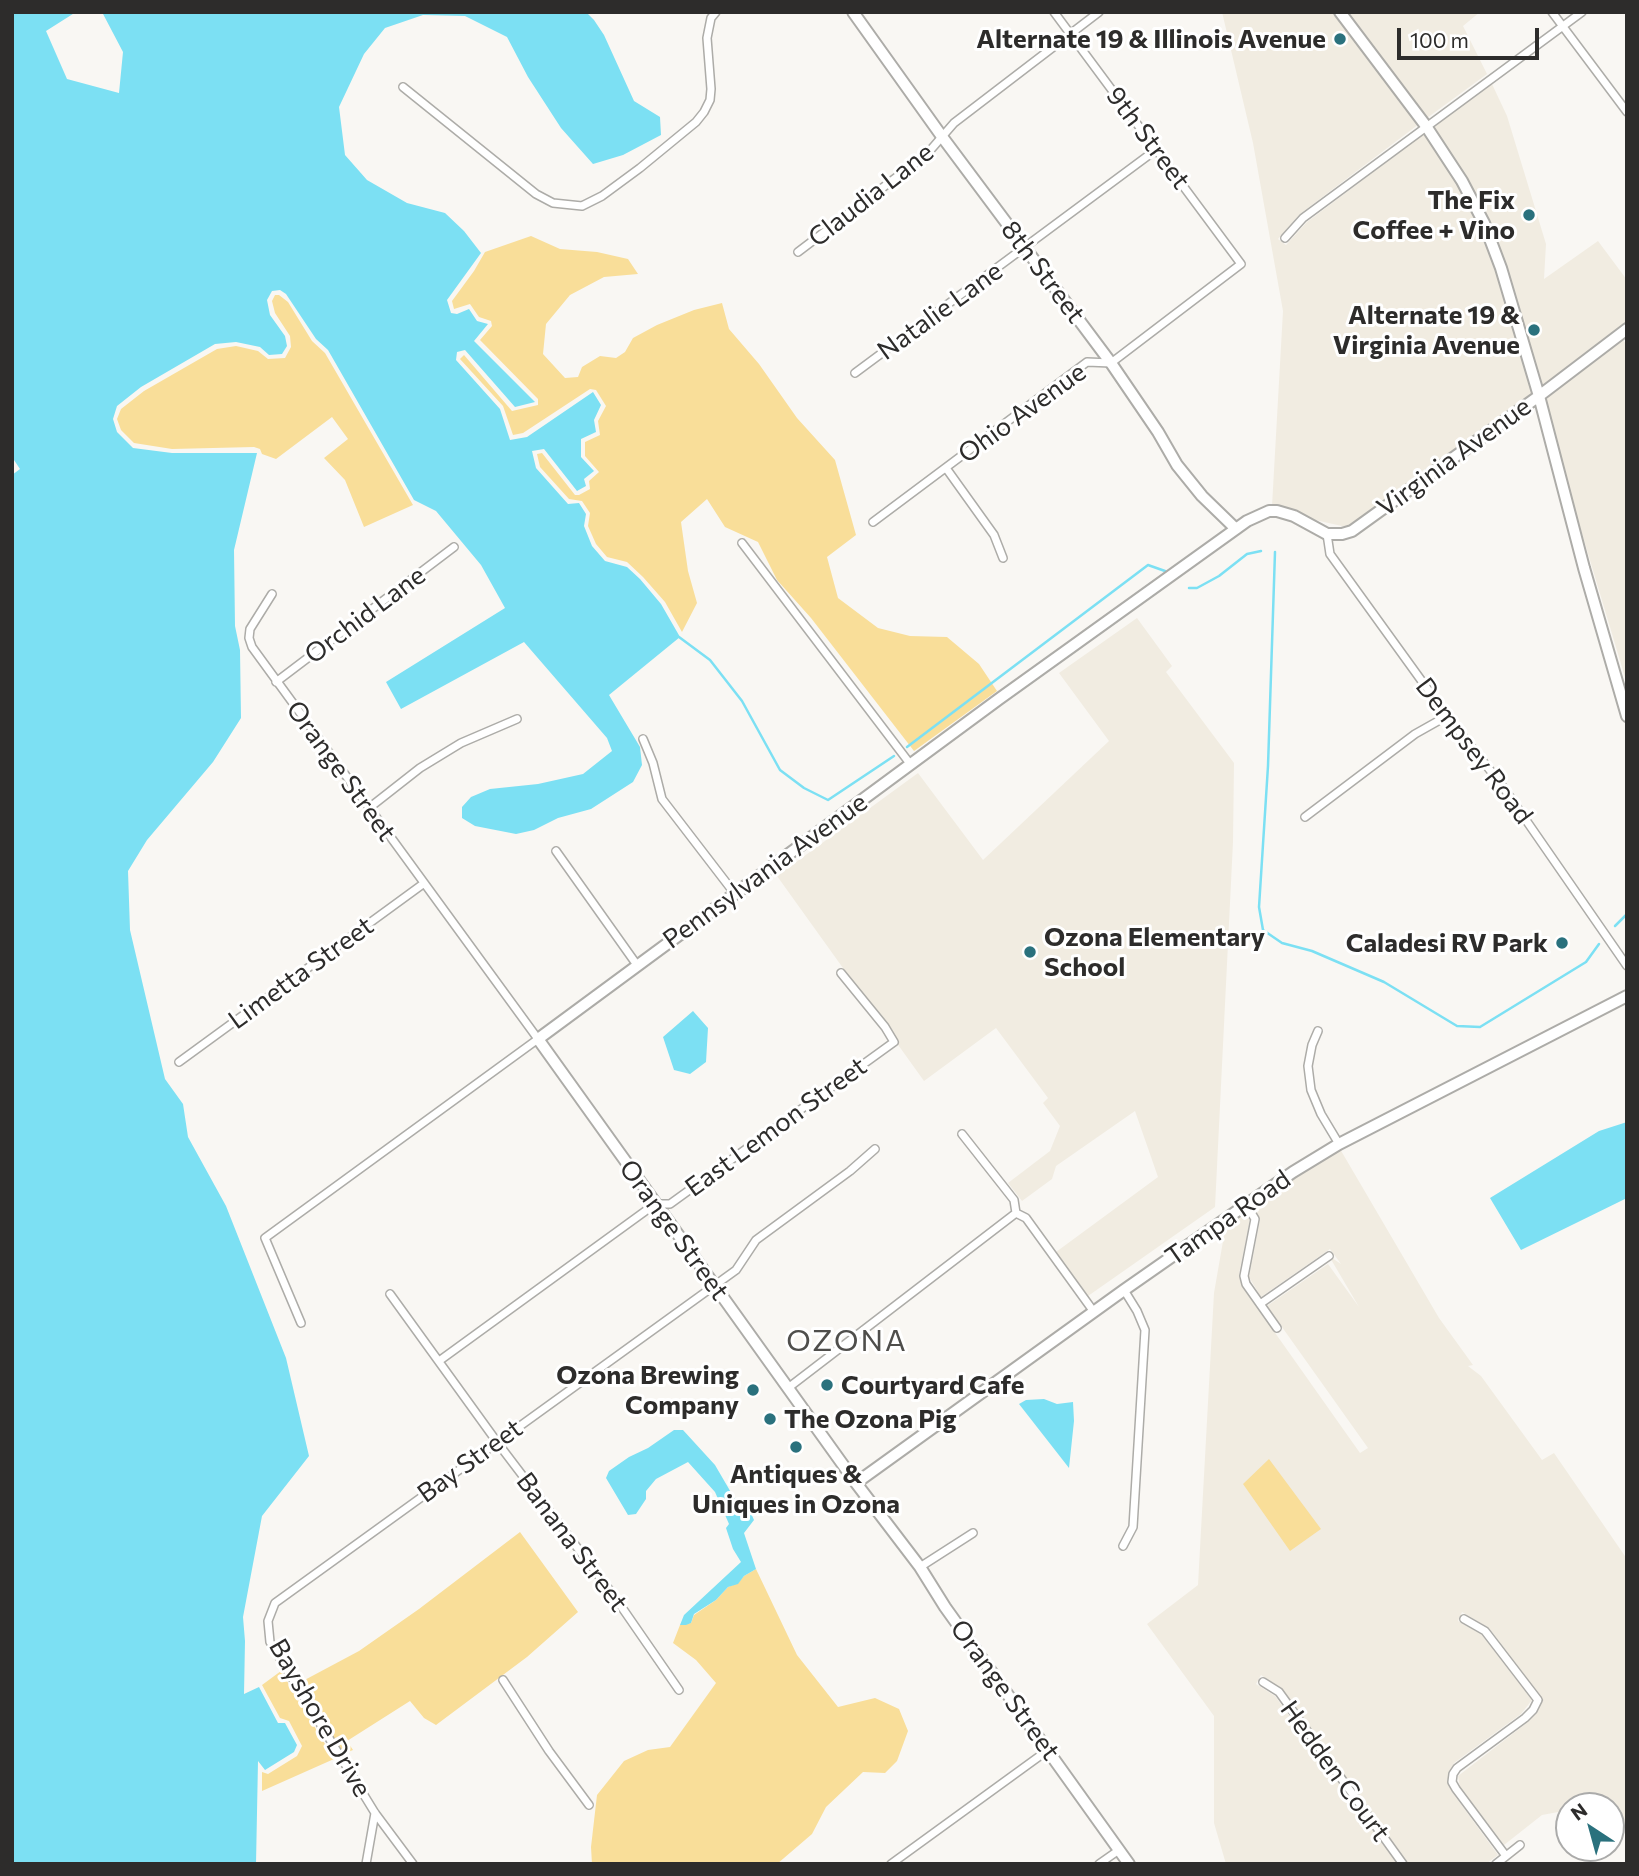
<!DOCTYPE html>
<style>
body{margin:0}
#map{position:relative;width:1639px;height:1876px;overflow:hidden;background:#f9f7f3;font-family:Commissioner,sans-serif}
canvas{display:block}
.frame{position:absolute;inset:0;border:14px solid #2d2c2b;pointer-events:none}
.north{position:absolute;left:1555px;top:1792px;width:70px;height:70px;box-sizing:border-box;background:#fff;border:2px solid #ababaa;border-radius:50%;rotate:324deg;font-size:19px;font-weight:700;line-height:28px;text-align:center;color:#2d2c2b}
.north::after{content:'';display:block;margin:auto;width:24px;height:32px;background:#2a717d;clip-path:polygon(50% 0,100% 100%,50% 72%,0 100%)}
.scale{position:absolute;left:1397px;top:28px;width:142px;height:32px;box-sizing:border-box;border:4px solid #2d2c2b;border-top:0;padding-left:9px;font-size:21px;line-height:24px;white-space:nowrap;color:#2d2c2b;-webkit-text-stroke:5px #fff;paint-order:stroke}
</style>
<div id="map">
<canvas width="1639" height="1876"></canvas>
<div class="frame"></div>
<div class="north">N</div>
<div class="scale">100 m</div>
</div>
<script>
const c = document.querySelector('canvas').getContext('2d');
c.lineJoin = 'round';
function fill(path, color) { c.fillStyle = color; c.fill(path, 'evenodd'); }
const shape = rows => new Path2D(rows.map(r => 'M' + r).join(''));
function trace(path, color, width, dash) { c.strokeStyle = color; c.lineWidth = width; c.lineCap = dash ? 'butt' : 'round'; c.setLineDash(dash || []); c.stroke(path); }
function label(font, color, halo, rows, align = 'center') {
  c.font = font + ' Commissioner,sans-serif'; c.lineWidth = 6; c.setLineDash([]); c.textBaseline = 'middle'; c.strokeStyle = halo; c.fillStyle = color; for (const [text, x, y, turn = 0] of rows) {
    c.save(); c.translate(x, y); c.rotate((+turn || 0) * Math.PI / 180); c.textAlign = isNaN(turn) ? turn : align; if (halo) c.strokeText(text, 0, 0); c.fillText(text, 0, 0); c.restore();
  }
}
fill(shape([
 [1222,12,1333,12,1419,124,1300,214,1278,239,1286,245,1307,222,1425,133,1458,183,1479,225,1496,269,1533,394,1349,526,1342,526,1306,518,1287,508,1272,506,1283,311,1253,143],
 [1346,12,1480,12,1463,26,1487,74,1427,118],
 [1492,84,1507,116,1546,244,1544,279,1598,241,1627,280,1627,323,1541,387,1489,222,1469,183,1433,127],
 [1622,339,1627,345,1627,684,1566,480,1545,399],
 [1137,618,1172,666,1166,672,1234,763,1233,842,1215,1207,1088,1296,1056,1252,1158,1177,1135,1111,1056,1166,1052,1179,1022,1201,1008,1183,1050,1151,1060,1126,1043,1103,1048,1098,996,1028,924,1081,777,876,918,773,983,860,1109,741,1059,673],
 [1340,1149,1439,1318,1473,1365,1468,1366,1481,1376,1542,1460,1554,1453,1627,1559,1627,1831,1611,1822,1611,1806,1569,1806,1569,1810,1542,1815,1504,1845,1460,1787,1458,1776,1528,1722,1537,1713,1542,1703,1542,1698,1489,1628,1462,1612,1458,1621,1482,1635,1532,1700,1521,1714,1454,1763,1448,1773,1448,1783,1452,1792,1498,1855,1486,1864,1409,1864,1283,1690,1261,1675,1256,1684,1275,1696,1397,1864,1226,1864,1214,1823,1214,1716,1147,1624,1198,1585,1214,1293,1226,1224,1245,1211,1250,1219,1239,1274,1242,1286,1360,1453,1368,1448,1267,1306,1328,1264,1359,1307,1329,1256,1341,1264,1330,1249,1261,1297,1249,1277,1260,1220,1253,1206]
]), '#f1ece1');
fill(shape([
 [531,236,560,249,597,252,628,259,638,274,604,277,570,295,546,324,543,354,565,378,578,377,582,367,600,356,616,358,625,352,633,338,657,325,694,310,722,303,729,329,759,364,797,418,835,460,856,535,827,557,838,598,878,628,910,636,947,637,979,664,997,691,914,751,811,618,777,580,758,542,725,527,707,499,681,522,688,571,697,603,682,632,665,602,643,577,627,562,607,557,596,544,588,526,590,513,582,501,569,499,540,467,537,454,542,453,575,495,579,495,590,489,589,481,599,472,585,456,585,442,600,435,598,421,606,406,596,390,590,389,523,433,513,435,503,406,460,359,464,355,512,411,538,405,538,399,480,340,492,326,491,321,479,317,470,304,454,309,452,301,474,271,485,252],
 [275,295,279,295,288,302,312,341,325,353,413,505,364,527,345,480,324,458,348,439,332,417,276,459,262,454,260,449,254,447,172,449,134,443,121,430,117,419,121,409,144,391,217,349,236,346,258,351,268,359,285,358,291,347,290,336,275,313,272,301],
 [1269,1459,1321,1529,1290,1551,1243,1484],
 [520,1532,578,1612,527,1657,436,1725,424,1718,410,1701,347,1741,353,1750,343,1754,299,1683,359,1651,419,1609],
 [756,1569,797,1655,838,1707,875,1698,899,1709,908,1731,897,1761,885,1773,863,1772,826,1807,812,1834,777,1864,592,1864,591,1847,597,1795,624,1761,648,1750,670,1747,716,1683,696,1660,673,1643,680,1625,691,1623,694,1615,716,1600,728,1587,738,1583,744,1576],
 [281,1671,334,1759,262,1791,262,1772,268,1774,297,1756,302,1746,289,1721,280,1718,262,1685]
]), '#f9de99');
fill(shape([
 [12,12,76,12,46,31,67,79,119,93,123,52,102,12,586,12,594,20,604,35,634,101,660,117,661,135,623,155,593,164,561,128,528,77,507,37,465,16,423,15,385,28,364,54,339,107,345,155,367,180,407,203,445,213,464,231,481,253,447,300,451,313,457,314,469,309,477,321,488,324,474,341,535,402,515,407,465,350,457,352,456,360,500,409,510,440,527,437,593,392,601,405,594,420,596,432,581,439,581,457,594,471,584,479,586,486,577,491,544,449,532,451,536,468,568,504,579,503,586,514,584,526,592,546,605,561,627,567,640,579,661,604,680,637,609,695,640,747,642,765,633,782,591,809,558,818,534,830,516,834,475,826,462,818,462,807,471,797,490,789,538,784,583,774,612,751,607,738,524,642,401,709,386,682,505,608,481,565,436,511,414,500,328,350,316,339,286,294,280,290,272,291,267,300,270,315,285,336,287,346,282,354,269,355,260,347,236,342,215,344,141,387,117,406,113,419,117,432,133,448,172,453,257,453,234,550,235,626,240,650,241,718,213,762,147,840,128,871,130,930,165,1079,183,1104,188,1137,226,1206,286,1358,309,1456,262,1516,243,1617,245,1641,244,1694,259,1687,278,1723,285,1723,297,1745,294,1752,265,1770,258,1761,256,1864,12,1864,12,475,20,469,12,457],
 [693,1011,708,1028,706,1062,690,1074,674,1070,663,1037],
 [1627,1122,1627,1198,1521,1250,1490,1198,1599,1131],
 [1044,1399,1057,1404,1073,1402,1074,1421,1069,1468,1019,1404,1026,1400],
 [674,1430,683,1430,715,1465,736,1501,750,1511,754,1520,744,1533,756,1569,744,1576,738,1584,728,1587,716,1600,694,1614,691,1623,686,1625,680,1625,684,1615,741,1562,733,1549,726,1528,729,1524,715,1492,688,1462,656,1479,646,1491,646,1499,636,1514,628,1515,606,1478,609,1471,629,1457,648,1448]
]), '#7ce0f3');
trace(shape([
 [1275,552,1268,766,1259,907,1263,930,1282,943,1312,951,1384,982,1457,1026,1480,1027,1586,962,1599,944],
 [1189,588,1197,588,1219,576,1247,554,1261,551],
 [679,637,710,660,742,701,780,770,804,788,828,800,894,756],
 [907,747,1148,565,1165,571],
 [1615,926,1627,914]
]), '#7ce0f3', 2.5);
const street = shape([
 [1552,12,1627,112],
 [403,87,536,194,553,203,582,206,602,196,640,168,696,122,704,112,710,100,711,89,707,38,711,18,716,12],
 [1285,238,1303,218,1582,12],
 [798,252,927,154,954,123,1099,12],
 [855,373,1157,149],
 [946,468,994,535,1003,558],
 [873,522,1087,362,1111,363,1241,264,1054,12],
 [1327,534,1330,554,1447,716,1501,784,1627,966],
 [742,543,911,765],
 [272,594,250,629,249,638,252,647,538,1039,265,1238,301,1323],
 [276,682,454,547],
 [643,739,653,763,662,799,735,894],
 [369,808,420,768,461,743,517,719],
 [1305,817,1415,734,1447,716],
 [556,851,637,965],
 [1318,1031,1312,1045,1308,1066,1311,1090,1321,1114,1339,1144],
 [179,1062,423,884],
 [962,1134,1014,1200,1016,1213],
 [1246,1204,1255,1219,1244,1276,1246,1284,1277,1328],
 [1016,1213,1026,1218,1094,1312],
 [390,1294,497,1442,614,1596,679,1690],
 [1260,1304,1329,1256],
 [439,1361,655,1204,670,1204,894,1042,885,1027,841,973],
 [788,1388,1016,1213],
 [1123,1546,1133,1527,1145,1330,1137,1311,1124,1290],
 [920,1567,973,1533],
 [1464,1619,1485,1631,1538,1700,1533,1710,1525,1718,1457,1768,1453,1774,1452,1782,1456,1789,1506,1856],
 [503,1680,549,1751,589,1805],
 [1263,1682,1279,1692,1403,1864],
 [366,1864,375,1813],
 [413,1864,375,1813,270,1642,268,1621,275,1603,736,1270,756,1240,850,1171,875,1149],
 [891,1864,1048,1750],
 [1099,1864,1119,1850],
 [1496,1864,1520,1845]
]);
const secondary = shape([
 [853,12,943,138,1111,363,1158,432,1177,465,1202,496,1236,529],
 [1340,12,1426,126,1462,181,1484,223,1501,268,1539,396,1584,568,1627,716],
 [856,1483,1124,1290,1293,1172,1339,1144,1627,996],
 [1129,1864,945,1607,920,1567,856,1483,538,1039,999,699,1247,521,1269,511,1277,511,1294,516,1327,534,1342,534,1352,531,1539,396,1627,329]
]);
trace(street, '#adaca8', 10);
trace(secondary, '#adaca8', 14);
trace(street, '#fff', 7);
trace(secondary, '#fff', 10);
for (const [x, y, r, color] of [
 [1340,39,7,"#2a717d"],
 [1529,215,7,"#2a717d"],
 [1534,330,7,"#2a717d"],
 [1562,943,7,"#2a717d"],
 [1030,952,7,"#2a717d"],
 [827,1385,7,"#2a717d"],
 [753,1390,7,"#2a717d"],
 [770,1419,7,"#2a717d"],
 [796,1447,7,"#2a717d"]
]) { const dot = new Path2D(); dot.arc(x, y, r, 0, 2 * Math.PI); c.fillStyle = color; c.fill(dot); trace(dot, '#fff', 2.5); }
label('bold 26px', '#2d2c2b', '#fff', [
 ["Alternate 19 & Illinois Avenue",1326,39],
 ["The Fix",1515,200],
 ["Coffee + Vino",1515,230],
 ["Alternate 19 &",1520,315],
 ["Virginia Avenue",1520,345],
 ["Ozona Elementary",1044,937,"left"],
 ["School",1044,967,"left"],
 ["Caladesi RV Park",1548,943],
 ["Ozona Brewing",739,1375],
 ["Company",739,1405],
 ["Courtyard Cafe",841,1385,"left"],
 ["The Ozona Pig",784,1419,"left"],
 ["Antiques &",796,1474,"center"],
 ["Uniques in Ozona",796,1504,"center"]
], 'right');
label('26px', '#2d2c2b', '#fff', [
 ["9th Street",1148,138,53],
 ["Claudia Lane",871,195,-38],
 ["8th Street",1043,272,53],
 ["Natalie Lane",940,311,-36],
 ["Ohio Avenue",1022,413,-36],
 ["Virginia Avenue",1454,457,-36],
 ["Orchid Lane",365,615,-37],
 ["Dempsey Road",1474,751,53],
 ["Orange Street",341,771,54],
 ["Pennsylvania Avenue",765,871,-36],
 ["Limetta Street",301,973,-36],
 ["East Lemon Street",776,1127,-36],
 ["Tampa Road",1228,1218,-35],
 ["Orange Street",674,1230,54],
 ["Bay Street",470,1461,-36],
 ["Banana Street",572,1542,53],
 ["Orange Street",1005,1690,54],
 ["Bayshore Drive",320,1718,60],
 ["Hedden Court",1335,1771,54]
]);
c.letterSpacing = '2px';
label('30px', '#4f4e4b', '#fff', [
 ["OZONA",847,1341]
]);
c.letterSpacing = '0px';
</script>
